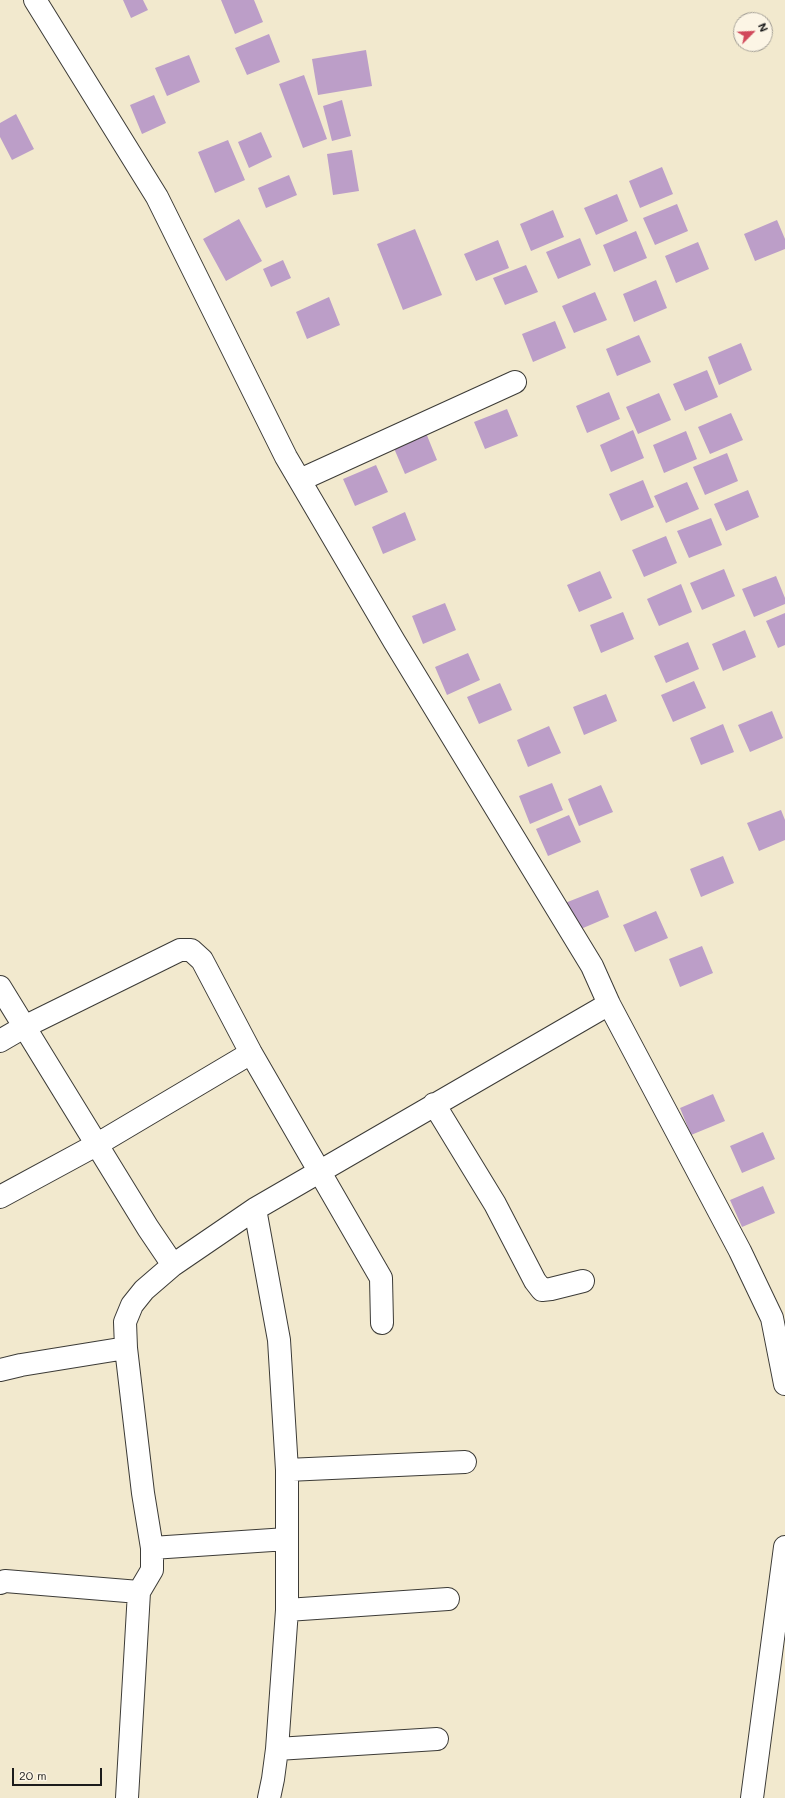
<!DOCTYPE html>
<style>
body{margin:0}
#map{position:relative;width:785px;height:1798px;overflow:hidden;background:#f2e9ce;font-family:Mali,sans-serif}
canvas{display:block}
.north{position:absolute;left:733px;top:12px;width:40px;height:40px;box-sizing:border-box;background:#fcf5e5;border:1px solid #a29e95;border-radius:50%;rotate:66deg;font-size:11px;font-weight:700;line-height:16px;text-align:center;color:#1c1c1c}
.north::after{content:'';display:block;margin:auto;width:14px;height:18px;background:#d1495b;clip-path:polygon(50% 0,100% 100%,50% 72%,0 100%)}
.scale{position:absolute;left:12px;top:1768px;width:90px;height:18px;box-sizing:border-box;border:2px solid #1c1c1c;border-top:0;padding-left:5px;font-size:12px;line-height:14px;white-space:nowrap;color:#1c1c1c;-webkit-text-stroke:3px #fcf5e5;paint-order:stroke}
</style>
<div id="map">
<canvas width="785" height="1798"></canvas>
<div class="north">N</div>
<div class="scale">20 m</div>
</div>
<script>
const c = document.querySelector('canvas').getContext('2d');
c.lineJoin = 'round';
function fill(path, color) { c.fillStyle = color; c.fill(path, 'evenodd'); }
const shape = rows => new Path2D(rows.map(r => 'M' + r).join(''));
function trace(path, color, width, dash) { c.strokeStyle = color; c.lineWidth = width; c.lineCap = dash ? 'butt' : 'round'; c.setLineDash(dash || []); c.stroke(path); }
fill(shape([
 [123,0,143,0,148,10,131,18],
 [221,0,254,0,263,22,235,34],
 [269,34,280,62,247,75,235,48],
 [366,50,372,86,318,95,312,59],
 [189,55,200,82,167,96,155,68],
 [304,75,327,139,303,148,279,84],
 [154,95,166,123,142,134,130,105],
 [342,100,351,136,332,141,323,106],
 [16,114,34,149,12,160,0,137,0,123],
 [261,132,272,157,249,168,238,142],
 [228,140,245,180,215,193,198,152],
 [352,150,359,191,333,195,327,154],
 [662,167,673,194,640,208,629,181],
 [289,175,297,195,266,208,258,188],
 [617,194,628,221,596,235,584,208],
 [677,204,688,231,655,245,643,218],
 [553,210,564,237,531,251,520,224],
 [239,219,262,261,226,281,203,239],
 [777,220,785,239,785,249,755,261,744,234],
 [415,229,442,295,403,310,377,244],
 [636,231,647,258,614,272,603,245],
 [580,238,591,265,558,279,546,252],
 [498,240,509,268,476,281,464,254],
 [698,242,709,269,676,283,665,256],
 [283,260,291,278,271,287,263,269],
 [526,265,538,292,505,305,493,278],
 [656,280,667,308,634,322,623,294],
 [595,292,607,320,574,333,562,306],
 [329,297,340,325,307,339,296,312],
 [555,321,566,348,533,362,522,334],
 [639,335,651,362,617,376,606,349],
 [741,343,752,370,719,385,708,357],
 [707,370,718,397,685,411,673,384],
 [609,392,620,419,587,433,576,406],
 [659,393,671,420,638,434,626,407],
 [507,409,518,436,485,449,474,422],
 [731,413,743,440,710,454,698,427],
 [633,430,644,458,611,472,600,445],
 [686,431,697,459,664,473,653,445],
 [426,433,437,460,405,474,393,446],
 [727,453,738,481,705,495,693,467],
 [376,465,388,492,355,506,343,479],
 [643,480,654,507,621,521,609,494],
 [687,482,699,509,666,523,654,496],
 [748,490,759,517,726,531,714,504],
 [405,512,416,540,383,554,372,527],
 [711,518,722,545,689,558,677,531],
 [666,536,677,563,644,577,632,550],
 [724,569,735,596,702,610,690,583],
 [600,571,612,598,579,612,567,585],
 [776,576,785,598,785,604,754,617,742,589],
 [681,584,692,612,659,626,647,599],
 [445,603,456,630,423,644,412,616],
 [623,612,634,639,601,653,590,625],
 [785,613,785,645,778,648,766,621],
 [745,630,756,657,723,671,712,644],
 [688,642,699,669,666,683,654,656],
 [468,653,480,680,447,695,435,667],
 [694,681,706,708,673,722,661,695],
 [500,683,512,710,479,724,467,697],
 [606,694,617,721,584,735,573,707],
 [772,711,783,738,750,752,738,725],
 [723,724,734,752,701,765,690,738],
 [549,726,561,753,528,767,517,740],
 [552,783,563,810,530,824,519,796],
 [601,785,613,812,579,826,568,799],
 [781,810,785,820,785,840,759,851,747,823],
 [569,815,581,842,548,856,536,829],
 [723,856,734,883,701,897,690,869],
 [598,890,609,917,576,931,565,903],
 [656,911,668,938,635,952,623,925],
 [702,946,713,973,680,987,669,959],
 [713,1094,725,1121,691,1135,680,1108],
 [763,1132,775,1159,742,1173,730,1146],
 [763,1186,775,1213,742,1227,730,1200]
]), '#bc9ec8');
const minor = shape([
 [35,0,157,197,286,457,394,641,592,966,609,1004,740,1251,772,1318,785,1384],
 [300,480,515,382],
 [0,987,148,1228,173,1265],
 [0,1041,24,1027,180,950,191,950,202,960,251,1053,381,1278,382,1323],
 [434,1104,495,1204,535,1281,542,1290,551,1289,583,1281],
 [0,1197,96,1145,251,1053],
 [255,1209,279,1340,287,1470,287,1610,277,1749,273,1779,269,1798],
 [0,1370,21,1365,126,1348],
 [287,1470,465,1462],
 [152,1548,287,1539],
 [0,1583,5,1581,139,1592],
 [287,1610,448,1599],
 [277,1749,437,1739],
 [127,1798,139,1592,152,1570,152,1548,143,1493,126,1348,125,1322,132,1305,144,1290,173,1265,255,1209,609,1004],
 [752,1798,785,1547]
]);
trace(minor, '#3c3b37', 24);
trace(minor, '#fff', 22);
</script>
